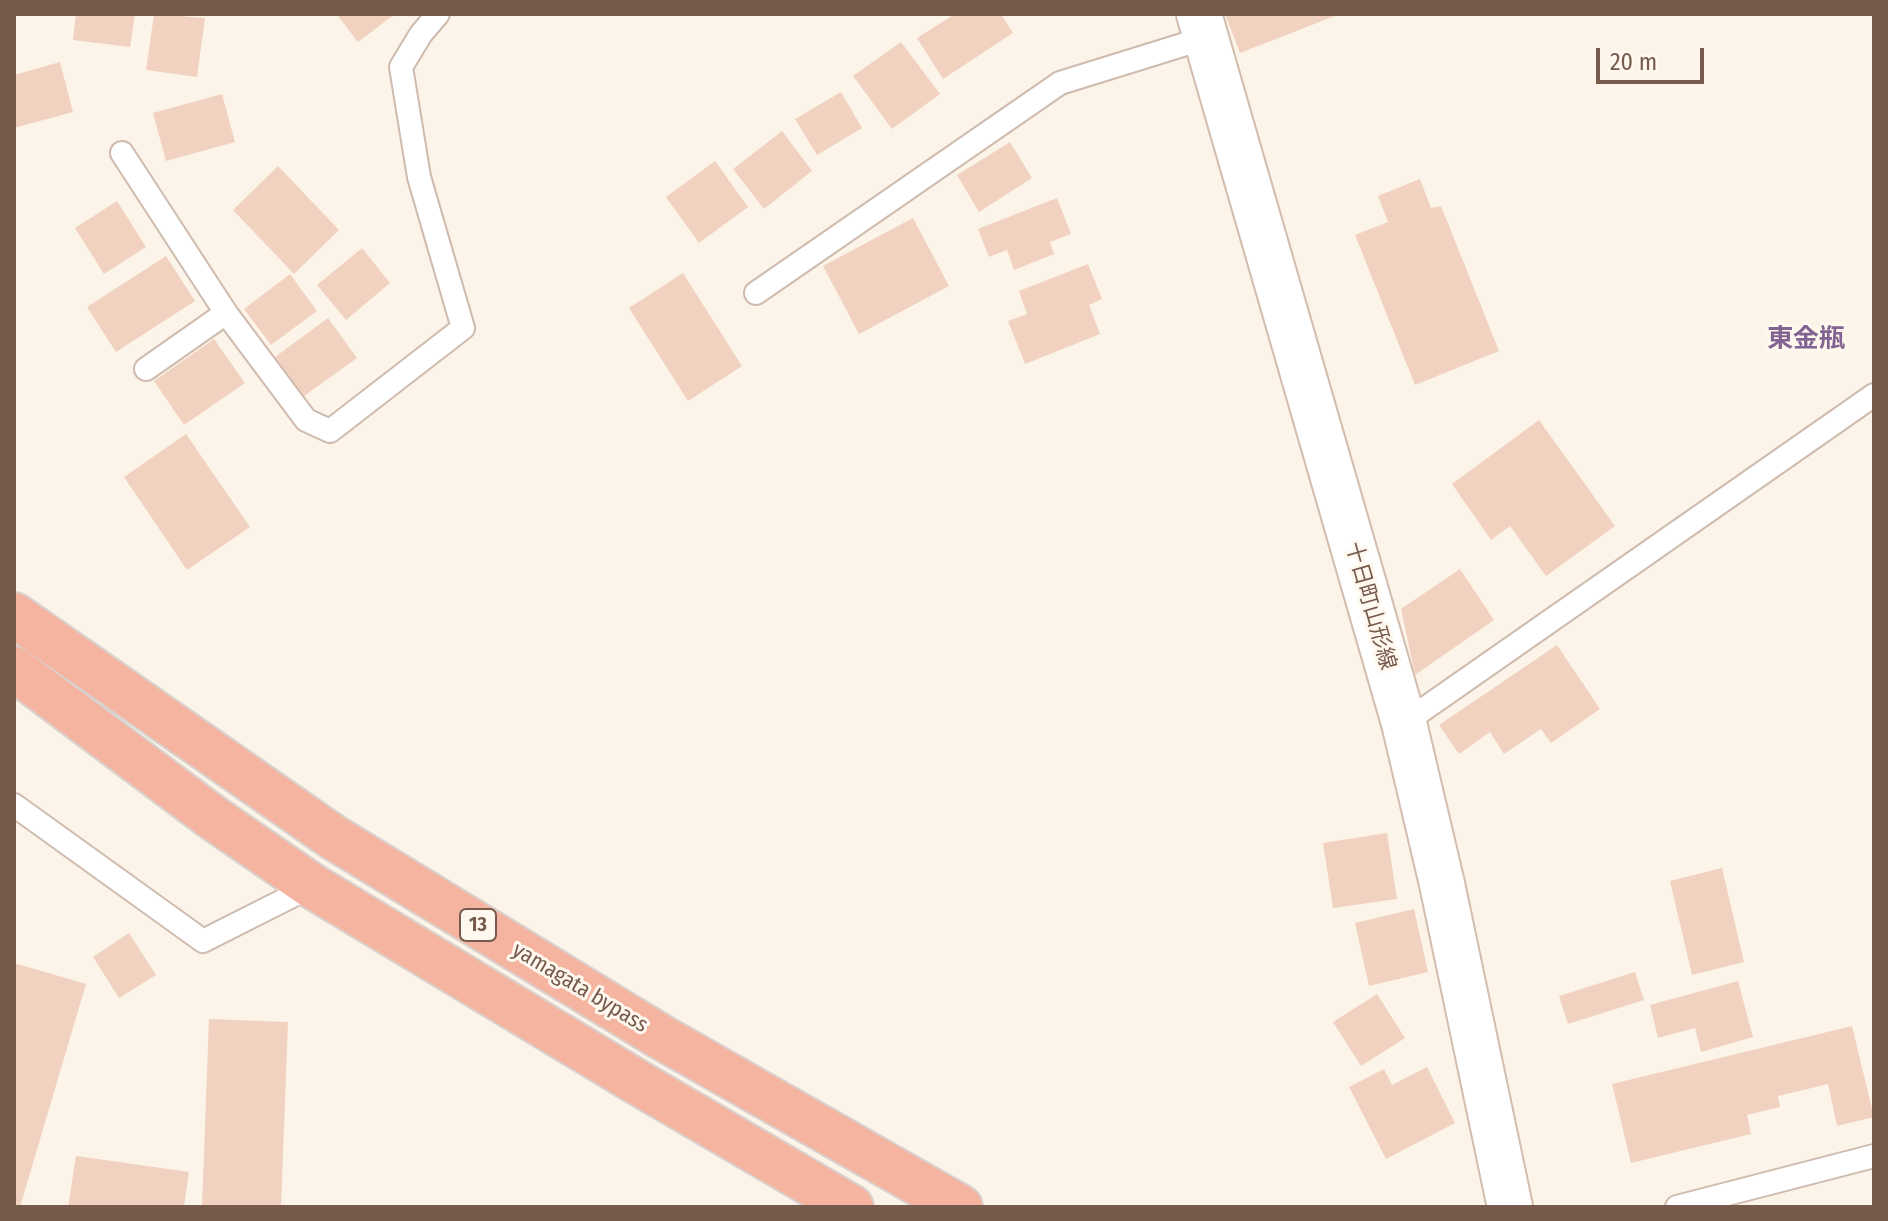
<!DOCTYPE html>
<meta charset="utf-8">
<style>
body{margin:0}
#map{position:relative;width:1888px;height:1221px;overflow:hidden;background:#fcf4e8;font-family:"Fira Sans Condensed",sans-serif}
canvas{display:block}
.frame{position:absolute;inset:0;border:16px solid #765a4c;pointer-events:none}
.scale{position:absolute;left:1596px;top:48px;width:108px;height:36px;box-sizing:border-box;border:4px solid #765a4c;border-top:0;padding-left:10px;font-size:24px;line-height:28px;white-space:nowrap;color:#765a4c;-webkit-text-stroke:6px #fff8ee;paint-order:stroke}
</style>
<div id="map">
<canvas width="1888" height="1221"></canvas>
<div class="frame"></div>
<div class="scale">20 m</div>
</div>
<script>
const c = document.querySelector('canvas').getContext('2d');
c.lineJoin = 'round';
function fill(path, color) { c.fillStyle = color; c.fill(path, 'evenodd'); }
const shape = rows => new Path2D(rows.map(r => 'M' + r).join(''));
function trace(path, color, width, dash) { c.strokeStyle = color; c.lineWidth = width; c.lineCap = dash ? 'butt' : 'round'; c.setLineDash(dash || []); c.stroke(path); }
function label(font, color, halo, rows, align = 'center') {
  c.font = font + ' "Fira Sans Condensed","Noto Sans JP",sans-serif'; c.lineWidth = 6; c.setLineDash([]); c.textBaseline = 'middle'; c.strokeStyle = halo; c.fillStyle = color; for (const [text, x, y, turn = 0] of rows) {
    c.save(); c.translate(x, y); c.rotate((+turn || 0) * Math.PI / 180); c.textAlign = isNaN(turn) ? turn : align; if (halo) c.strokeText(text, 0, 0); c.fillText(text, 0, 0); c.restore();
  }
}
fill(shape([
 [76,14,135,14,130,47,73,40],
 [154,14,205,18,197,77,146,70],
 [341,14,395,14,358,42,338,16],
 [955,14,1001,14,1013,33,943,79,917,38],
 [1225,14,1340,14,1240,53],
 [901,42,940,94,892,129,853,76],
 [60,62,73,112,14,128,14,75],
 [841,92,862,128,817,155,795,119],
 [222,94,235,142,166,161,153,113],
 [782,131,812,171,764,209,733,169],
 [1010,142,1032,178,979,212,957,175],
 [715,161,748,207,699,243,666,197],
 [278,166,339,230,294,274,233,210],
 [1420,179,1431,208,1441,206,1499,351,1415,385,1355,235,1388,222,1378,196],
 [1057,198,1071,234,1050,242,1054,254,1014,270,1007,250,989,257,978,229],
 [117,201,146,247,104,274,75,228],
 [913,218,949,286,859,334,823,266],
 [362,248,390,283,346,320,317,285],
 [166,256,195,301,116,352,87,307],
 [1088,264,1102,299,1089,305,1100,334,1025,364,1008,321,1027,314,1019,291],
 [683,273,742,366,688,401,629,308],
 [290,274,317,311,271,345,244,309],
 [328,318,357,358,304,396,275,357],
 [214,339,245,383,184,425,154,381],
 [1539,420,1615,526,1546,576,1510,526,1491,540,1452,484],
 [186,434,250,527,187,570,124,477],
 [1460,569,1494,620,1415,675,1401,609],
 [1557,645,1600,709,1551,743,1541,729,1504,754,1490,732,1459,754,1439,725],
 [1387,833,1397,899,1333,908,1323,843],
 [1722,868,1744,962,1692,975,1670,881],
 [1414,909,1428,972,1369,986,1355,923],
 [129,933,156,975,119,998,93,957],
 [14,963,86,984,20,1207,14,1207],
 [1635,972,1644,1000,1568,1024,1559,996],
 [1738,981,1753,1037,1701,1052,1695,1028,1658,1038,1650,1005],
 [1377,994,1405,1038,1361,1066,1333,1022],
 [209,1019,288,1022,281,1207,202,1207],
 [1852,1026,1874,1117,1837,1126,1828,1084,1778,1096,1780,1107,1747,1115,1751,1134,1631,1163,1612,1084],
 [1427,1067,1455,1123,1386,1159,1349,1087,1384,1069,1392,1085],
 [76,1156,189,1172,184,1207,68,1207]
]), '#f1d2c0');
const lane = shape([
 [122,153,226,313,306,420,330,431,463,328,419,177,401,67,421,34,438,14],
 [756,293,1060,83,1205,38],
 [146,369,226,313],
 [1404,723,1874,395],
 [14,805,203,941,312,886],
 [1677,1207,1874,1156]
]);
const secondary = shape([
 [1199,14,1404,723,1442,884,1510,1207]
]);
const highway = shape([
 [14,615,333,837,661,1037,960,1207],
 [14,669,212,817,312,886,642,1085,851,1207]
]);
trace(lane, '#cebbae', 26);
trace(secondary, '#d3bdae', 48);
trace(highway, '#d9d1cd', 48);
trace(lane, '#fff', 22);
trace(secondary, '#fff', 44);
trace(highway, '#f5b4a0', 44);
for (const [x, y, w] of [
 [478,925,36]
]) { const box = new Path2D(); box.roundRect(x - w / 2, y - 16, w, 32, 6); c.fillStyle = '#fff8ee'; c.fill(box); trace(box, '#765a4c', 2); }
label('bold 20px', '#765a4c', null, [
 ["13",478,925]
]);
label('22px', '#765a4c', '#fff8ee', [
 ["十日町山形線",1370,606,74],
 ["yamagata bypass",580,988,31]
]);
label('bold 26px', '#816492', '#fff8ee', [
 ["東金瓶",1806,340]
]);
</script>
